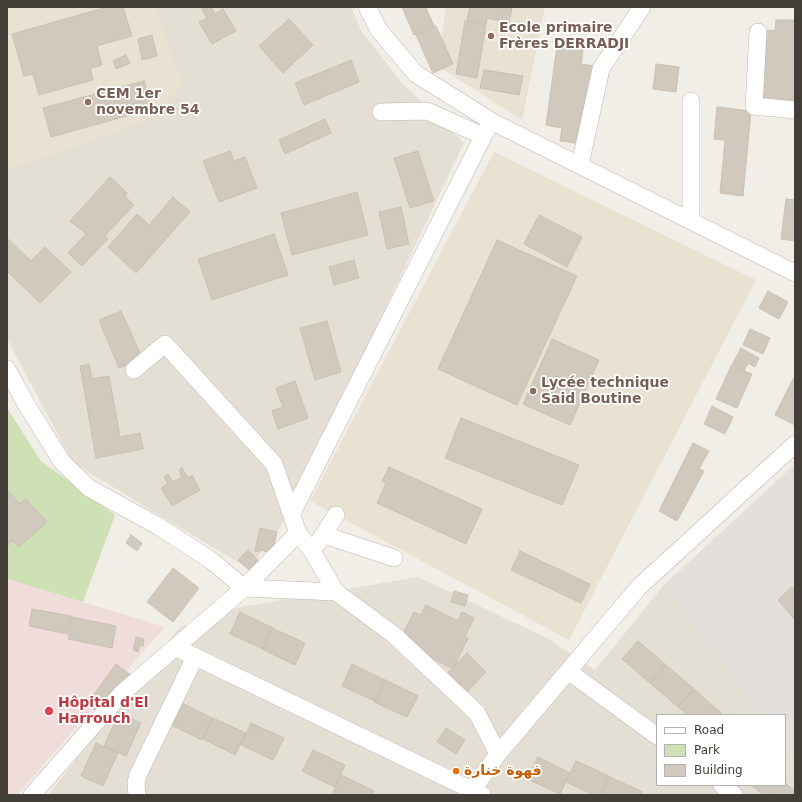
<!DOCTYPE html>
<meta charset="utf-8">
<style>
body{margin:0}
#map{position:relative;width:802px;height:802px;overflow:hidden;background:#f1eee7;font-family:"DejaVu Sans",sans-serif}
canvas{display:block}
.frame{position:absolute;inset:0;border:8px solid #433e37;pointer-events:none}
.legend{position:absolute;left:656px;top:714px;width:130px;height:72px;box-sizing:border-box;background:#fff;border:1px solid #b4b2af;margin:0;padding:5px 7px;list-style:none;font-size:12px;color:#433e37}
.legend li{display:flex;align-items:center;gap:8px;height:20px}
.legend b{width:20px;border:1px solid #b4b2af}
</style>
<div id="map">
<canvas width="802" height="802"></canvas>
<div class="frame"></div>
<ul class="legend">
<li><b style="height:5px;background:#fff"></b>Road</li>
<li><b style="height:11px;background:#cee1b4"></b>Park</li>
<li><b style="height:11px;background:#d1c9bd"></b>Building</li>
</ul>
</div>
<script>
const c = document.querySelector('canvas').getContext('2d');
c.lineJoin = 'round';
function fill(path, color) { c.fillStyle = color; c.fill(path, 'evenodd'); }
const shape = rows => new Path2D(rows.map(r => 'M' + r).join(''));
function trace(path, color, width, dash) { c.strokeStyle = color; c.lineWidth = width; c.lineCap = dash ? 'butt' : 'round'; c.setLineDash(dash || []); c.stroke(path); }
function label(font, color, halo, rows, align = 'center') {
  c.font = font + ' "DejaVu Sans",Cairo,sans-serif'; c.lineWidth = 3.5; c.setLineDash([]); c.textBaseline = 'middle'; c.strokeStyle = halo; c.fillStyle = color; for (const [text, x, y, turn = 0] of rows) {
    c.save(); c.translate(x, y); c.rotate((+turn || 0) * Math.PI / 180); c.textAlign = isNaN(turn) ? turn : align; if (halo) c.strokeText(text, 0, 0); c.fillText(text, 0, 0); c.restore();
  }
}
fill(shape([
 [7,7,351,7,362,32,402,83,464,143,282,525,249,569,73,463,7,339],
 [418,577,547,638,595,670,664,585,762,715,657,715,657,785,785,785,785,745,795,758,795,795,48,795,180,627,240,607]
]), '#e4dfd5');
fill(shape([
 [795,464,795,758,785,745,785,715,762,715,664,585]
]), '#e3dfdb');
fill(shape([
 [7,7,156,7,183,85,154,118,7,171],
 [446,7,545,7,522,120,438,66],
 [494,152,756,280,569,640,310,501]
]), '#e9e1d2');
fill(shape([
 [7,579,165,627,17,795,7,795]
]), '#f0dddb');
fill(shape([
 [7,408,41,461,115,515,83,602,7,579]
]), '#cee1b4');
const building = shape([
 [107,7,123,7,132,36,97,46,102,65,90,68,93,80,39,95,33,74,24,76,12,34,107,7],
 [201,7,211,7,215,14,223,9,236,31,212,44,199,22,207,18,201,7],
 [402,7,429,7,426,8,434,26,414,35,402,7],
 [470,7,512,8,509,23,487,18,486,24,467,20,470,7],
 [289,19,313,45,283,73,259,46,289,19],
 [776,20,795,20,795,114,762,102,764,30,775,31,776,20],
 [465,21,486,25,477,78,456,74,465,21],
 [436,26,453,64,433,73,416,35,436,26],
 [152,35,157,56,142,60,138,39,152,35],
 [557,46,583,50,581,64,594,66,583,144,560,141,562,128,546,125,557,46],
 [126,55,130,63,116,69,113,61,126,55],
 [351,60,359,82,304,105,295,83,351,60],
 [656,64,679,67,676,92,653,89,656,64],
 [484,70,523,76,519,95,480,88,484,70],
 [144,81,152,109,51,137,43,108,144,81],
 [717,107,751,111,743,196,720,193,725,140,714,139,717,107],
 [325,119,331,133,285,154,279,140,325,119],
 [230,151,234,161,245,157,257,188,219,202,203,161,230,151],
 [418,151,434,201,410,208,394,158,418,151],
 [110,177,127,193,125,196,134,205,105,236,108,239,82,266,68,253,86,234,70,221,110,177],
 [357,192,368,235,292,255,281,213,357,192],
 [173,197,190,212,136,273,108,247,137,214,149,225,173,197],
 [786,199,795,200,795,241,781,239,786,199],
 [401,207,409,244,387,249,379,212,401,207],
 [539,215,582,237,567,267,524,244,539,215],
 [274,234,288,275,212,300,198,259,274,234],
 [7,238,31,261,45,247,71,272,40,303,7,271,7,238],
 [497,240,577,276,517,405,438,369,497,240],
 [354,260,359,278,334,285,329,267,354,260],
 [768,291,788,302,779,319,759,308,768,291],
 [121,311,143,359,119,368,99,320,121,311],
 [327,321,341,372,315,380,300,328,327,321],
 [750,329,770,338,763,354,743,345,750,329],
 [552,339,599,360,570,425,523,404,552,339],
 [741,348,759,358,755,367,748,363,744,371,732,365,741,348],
 [89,364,92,379,109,376,120,437,140,433,143,449,96,458,80,366,89,364],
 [731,366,752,374,737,408,716,399,731,366],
 [793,379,795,380,795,425,775,415,793,379],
 [295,381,308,418,278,429,272,411,283,407,276,388,295,381],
 [712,406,733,417,725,434,704,424,712,406],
 [461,418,579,465,562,505,445,458,461,418],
 [693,443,709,451,699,469,704,471,677,521,659,511,693,443],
 [389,467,482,509,466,544,377,503,386,483,382,481,389,467],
 [182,468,188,478,192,475,200,490,172,506,161,488,168,484,164,476,168,474,173,482,182,477,179,470,182,468],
 [7,490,20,504,26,499,47,522,19,547,13,541,7,546,7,490],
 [260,528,277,532,272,553,260,550,259,552,255,551,260,528],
 [131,535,142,543,137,551,126,543,131,535],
 [248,550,262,564,252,573,238,560,248,550],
 [520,551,590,584,581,603,511,570,520,551],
 [173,568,199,588,173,622,147,602,173,568],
 [792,587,795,590,795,620,778,600,792,587],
 [454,591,468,595,465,606,451,602,454,591],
 [426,605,458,621,462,612,474,618,465,637,468,638,453,669,399,642,414,612,421,615,426,605],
 [32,609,71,616,67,634,29,626,32,609],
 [240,612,273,628,263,649,230,634,240,612],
 [72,617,116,626,112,648,68,639,72,617],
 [272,628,305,643,295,665,262,649,272,628],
 [136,637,144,639,143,646,140,645,138,652,133,650,136,637],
 [638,641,666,665,650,683,622,659,638,641],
 [467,653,486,672,467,692,448,672,467,653],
 [116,664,134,677,104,717,87,704,116,664],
 [352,664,385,680,375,701,342,686,352,664],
 [666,665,694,689,678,707,650,683,666,665],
 [385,680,418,696,407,717,374,702,385,680],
 [694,689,721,713,719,715,687,715,678,707,694,689],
 [180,702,212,718,202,740,169,724,180,702],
 [119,713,141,723,126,756,104,746,119,713],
 [213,718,246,733,235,755,203,739,213,718],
 [251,723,284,738,273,760,241,745,251,723],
 [446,728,465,740,456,754,437,742,446,728],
 [96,743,118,753,103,786,81,776,96,743],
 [313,750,345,765,335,787,302,771,313,750],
 [538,757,570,773,560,794,527,779,538,757],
 [576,761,609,776,600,795,593,795,566,782,576,761],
 [341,775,374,791,372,795,332,795,341,775],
 [610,777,643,792,641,795,601,795,610,777],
 [785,783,795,791,795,795,774,795,783,785,785,785,785,783],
 [751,785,782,785,773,795,763,795,751,785]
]);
fill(building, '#d1c9bd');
trace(building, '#cbc0b1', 1);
const street = shape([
 [367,7,379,30,416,74,491,121,795,273],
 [758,32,754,106,795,110],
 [381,112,427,111,483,136],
 [580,165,601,69,642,7],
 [691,221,691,101],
 [7,369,26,404,62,462,89,488,158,526,212,561,244,588,336,592],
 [134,370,165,344,274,464,298,533,312,551,336,592,394,635,477,713,498,754],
 [292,513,491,121],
 [324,535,394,558],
 [318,543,336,515],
 [175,647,482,795],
 [568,671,657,736],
 [722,785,734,795],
 [32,795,121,694,244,588,298,533],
 [137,795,136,783,138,775,195,657],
 [469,795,498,754,639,587,795,444]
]);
trace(street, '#beb8ad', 18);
trace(street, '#fff', 17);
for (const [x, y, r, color] of [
 [491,36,4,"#8d6e63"],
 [88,102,4,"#8d6e63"],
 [533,391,4,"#8d6e63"],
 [49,711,5,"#e0444e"],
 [456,771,4,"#e8710a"]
]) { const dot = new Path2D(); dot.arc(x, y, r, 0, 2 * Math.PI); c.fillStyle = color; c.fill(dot); trace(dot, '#fff', 1.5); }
label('bold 14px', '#785e54', '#fff', [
 ["Ecole primaire",499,28],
 ["Frères DERRADJI",499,44],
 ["CEM 1er",96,94],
 ["novembre 54",96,110],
 ["Lycée technique",541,383],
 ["Said Boutine",541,399]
], 'left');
label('bold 14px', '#be3a42', '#fff', [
 ["Hôpital d'El",58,703],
 ["Harrouch",58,719]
], 'left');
label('bold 14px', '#c56008', '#fff', [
 ["قهوة خنارة",464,771]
], 'left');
</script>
